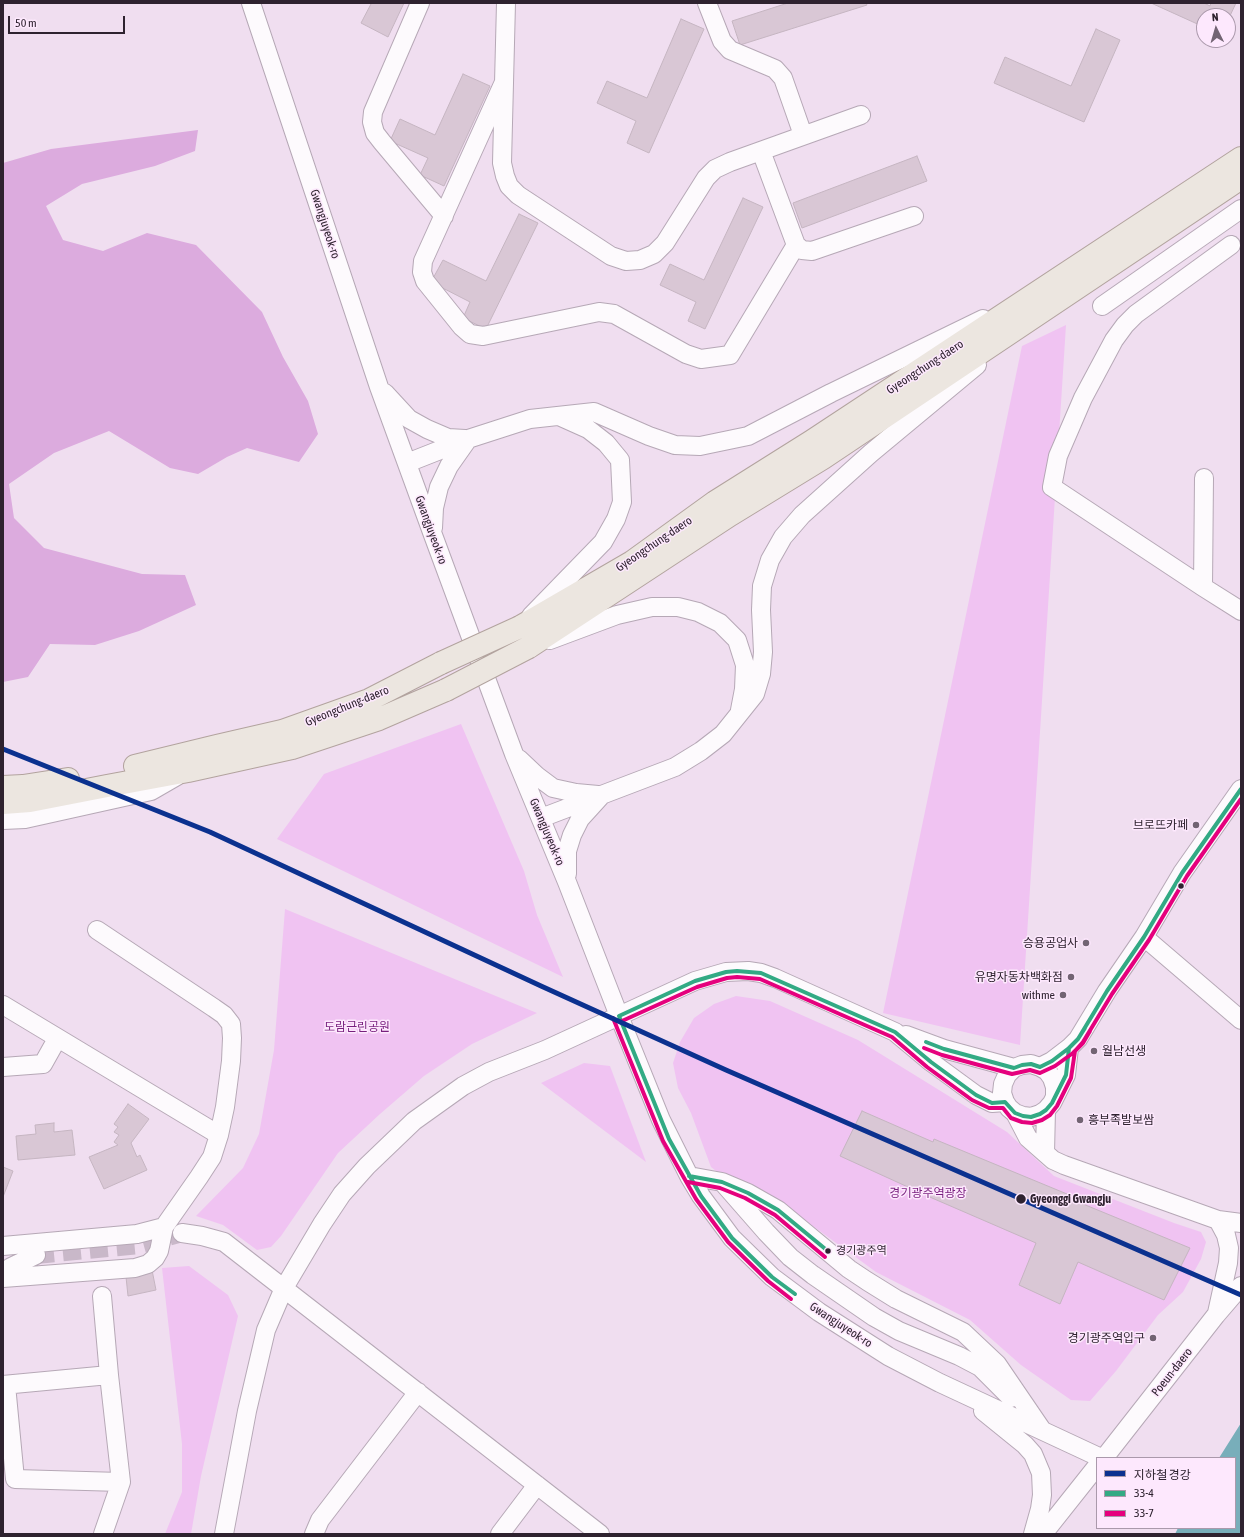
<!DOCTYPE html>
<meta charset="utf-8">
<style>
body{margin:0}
#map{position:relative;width:1244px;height:1537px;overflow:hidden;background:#f0def0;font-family:"Asap Condensed","Noto Sans KR",sans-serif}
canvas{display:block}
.frame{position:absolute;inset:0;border:4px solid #2e222f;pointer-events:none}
.legend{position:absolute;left:1096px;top:1457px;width:140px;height:72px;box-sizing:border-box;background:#fde8fd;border:1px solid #aa99ab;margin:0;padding:5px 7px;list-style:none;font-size:12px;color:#2e222f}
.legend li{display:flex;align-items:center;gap:8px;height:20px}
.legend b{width:20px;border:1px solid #aa99ab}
.north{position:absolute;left:1196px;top:8px;width:40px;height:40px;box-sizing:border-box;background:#fde8fd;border:1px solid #aa99ab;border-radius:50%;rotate:355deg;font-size:11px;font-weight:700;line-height:16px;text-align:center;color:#2e222f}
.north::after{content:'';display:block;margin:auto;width:14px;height:18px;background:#726473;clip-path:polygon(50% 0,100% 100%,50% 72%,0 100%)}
.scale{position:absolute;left:8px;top:16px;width:117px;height:18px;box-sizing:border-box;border:2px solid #2e222f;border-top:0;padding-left:5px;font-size:12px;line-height:14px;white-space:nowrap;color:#2e222f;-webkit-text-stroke:3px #fde8fd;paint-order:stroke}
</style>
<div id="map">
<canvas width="1244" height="1537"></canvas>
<div class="frame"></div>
<ul class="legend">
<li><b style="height:5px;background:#0b318f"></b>지하철 경강</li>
<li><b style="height:5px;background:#32aa84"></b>33-4</li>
<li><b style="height:5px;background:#e5007d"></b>33-7</li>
</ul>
<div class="north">N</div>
<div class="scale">50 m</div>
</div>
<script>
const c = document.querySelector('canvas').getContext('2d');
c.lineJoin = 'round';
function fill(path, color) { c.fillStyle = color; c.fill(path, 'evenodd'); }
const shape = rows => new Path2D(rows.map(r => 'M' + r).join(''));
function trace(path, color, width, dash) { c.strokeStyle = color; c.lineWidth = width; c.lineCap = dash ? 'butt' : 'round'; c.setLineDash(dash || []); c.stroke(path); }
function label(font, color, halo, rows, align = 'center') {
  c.font = font + ' "Asap Condensed","Noto Sans KR",sans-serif'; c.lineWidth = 3; c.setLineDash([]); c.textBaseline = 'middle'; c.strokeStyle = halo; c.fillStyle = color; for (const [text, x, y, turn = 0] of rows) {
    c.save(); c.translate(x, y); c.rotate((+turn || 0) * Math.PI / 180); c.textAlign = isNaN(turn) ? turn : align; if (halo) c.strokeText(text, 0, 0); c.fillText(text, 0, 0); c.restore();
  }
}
fill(shape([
 [1066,325,1020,1045,883,1013,1022,346],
 [461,724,524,871,537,915,563,977,277,839,324,774],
 [285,909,537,1013,472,1044,424,1076,380,1114,338,1153,281,1236,271,1247,257,1250,223,1225,196,1216,243,1168,259,1134,274,1050],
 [736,996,770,1001,858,1040,1007,1132,1054,1176,1174,1223,1201,1232,1206,1242,1201,1259,1183,1292,1158,1315,1116,1371,1090,1401,1071,1400,1021,1365,970,1320,876,1272,784,1205,720,1174,711,1167,691,1113,678,1088,673,1063,680,1042,694,1018,714,1004],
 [584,1063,610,1066,646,1162,541,1083],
 [189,1266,228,1295,238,1316,201,1476,191,1534,165,1534,182,1492,182,1444,162,1268]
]), '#f0c3f2');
fill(shape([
 [198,130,195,151,155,166,82,184,46,206,63,240,103,251,147,233,196,245,262,312,283,357,308,401,318,434,299,462,247,448,227,457,198,474,170,468,109,431,54,453,9,484,14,518,44,548,142,574,185,575,196,605,139,631,95,645,50,644,28,677,3,682,3,163,51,149]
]), '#dcabde');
fill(shape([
 [1241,1423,1241,1534,1175,1534,1178,1528,1235,1528,1235,1458,1219,1458]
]), '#78aeba');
const building = shape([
 [369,3,404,3,388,37,361,23,371,4,369,3],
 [788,3,866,3,867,5,740,45,732,21,788,3],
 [1151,3,1204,3,1210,6,1211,3,1236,3,1228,20,1228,16,1204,16,1204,27,1151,3],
 [681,19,704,29,649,153,627,143,636,121,597,103,607,81,647,98,681,19],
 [1096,29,1120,40,1084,122,994,83,1005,57,1071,86,1096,29],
 [463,74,490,86,444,186,420,175,428,158,390,141,400,119,435,135,463,74],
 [917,156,927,181,802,228,793,203,917,156],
 [743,198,763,207,705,329,688,321,696,302,660,285,670,264,704,280,743,198],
 [519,214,538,223,486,329,463,318,470,302,431,282,443,260,486,281,519,214],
 [128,1104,149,1119,131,1143,137,1157,140,1155,147,1170,104,1189,89,1157,118,1145,114,1142,119,1135,114,1132,118,1127,114,1124,128,1104],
 [862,1111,933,1142,934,1139,1067,1194,1066,1197,1190,1248,1164,1300,1078,1262,1060,1304,1019,1285,1036,1243,932,1198,840,1156,862,1111],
 [54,1123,54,1132,72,1130,75,1155,18,1160,16,1136,36,1134,35,1125,54,1123],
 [3,1167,13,1171,3,1197,3,1167],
 [152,1270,156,1290,128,1296,126,1277,152,1270]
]);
fill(building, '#d9c7d5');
trace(building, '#c5b5c1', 1);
trace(shape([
 [36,1255,139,1245,182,1233]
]), '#c9b8c9', 18, [18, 9]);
const minor = shape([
 [251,3,379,387,433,535,514,754,567,882,619,1016,661,1120,689,1176,701,1196,732,1238,772,1277,819,1312,888,1356,940,1383,1101,1458],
 [420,3,373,112,372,122,375,133,382,142,444,216],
 [506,3,502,163,505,176,509,186,518,195,611,256,626,261,640,260,654,254,665,243,706,178,715,169,730,162,861,115],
 [707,3,722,41,730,50,775,69,783,78,803,135],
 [504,82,423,261,422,272,425,281,462,327,470,334,483,336,599,312,614,314,686,354,701,359,730,355,796,245],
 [761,151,796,245,802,250,812,251,914,216],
 [1231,245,1136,314,1125,325,1114,340,1083,398,1058,456,1052,487,1203,587,1241,611],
 [1102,306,1241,209],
 [385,393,409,419,427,429,448,438,465,439],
 [407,463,468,439,530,419,594,412,649,436,675,445,700,446,748,436,831,393,983,319],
 [433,528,434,508,439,487,449,466,468,439],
 [1203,587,1204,478],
 [531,616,603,542,616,519,622,502,620,460,606,443,588,429,559,416],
 [550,640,617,615,652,607,678,607,698,612,720,623,737,640,745,665,744,689,740,710],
 [519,759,537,776,553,788,576,793,598,795],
 [541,818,675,767,701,751,723,734,755,694,761,674,763,652,761,610,762,586,770,560,783,537,802,515,871,453,977,365],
 [3,820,25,819,151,791,177,776],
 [567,874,567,851,572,835,580,819,600,797],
 [1144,937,1241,1020],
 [3,1005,219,1135],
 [906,1035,944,1049,1014,1068],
 [3,1067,43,1064,57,1039],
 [1040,1067,1052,1061,1069,1048,1078,1039,1107,991,1144,937,1182,873,1241,789],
 [1055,1095,1055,1087,1052,1078,1047,1071,1040,1067,1031,1064,1022,1065,1014,1068,1007,1075,1003,1084,1002,1093,1005,1102,1009,1108,1015,1113,1023,1116,1031,1117,1040,1114,1046,1110,1052,1103,1066,1075,1069,1048],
 [1015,1113,1028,1138,1053,1160,1064,1165,1218,1220,1241,1223],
 [1045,1153,1046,1110],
 [689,1176,722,1182,748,1193,778,1210,849,1269,867,1281,896,1299,963,1332,997,1364,1042,1430],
 [724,1184,766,1232,790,1257,813,1275,874,1317,899,1331,959,1356,980,1367,1011,1398],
 [182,1233,202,1236,224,1242,600,1534],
 [3,1246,137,1234,164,1227],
 [3,1273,11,1267,36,1255],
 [3,1278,135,1268,148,1264,155,1258,159,1251,164,1227,199,1177,212,1157,219,1135,225,1107,231,1061,232,1038,231,1024,224,1015,214,1008,97,930],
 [102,1296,109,1375],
 [1217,1313,1228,1263,1229,1248,1226,1235,1218,1220],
 [3,1385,109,1375,121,1482,103,1534],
 [6,1385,15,1479,121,1482],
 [983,1411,1025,1445,1033,1454,1041,1473,1042,1495,1040,1509,1033,1534],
 [1104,1458,1216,1315,1241,1286],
 [224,1534,247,1411,266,1330,284,1288,322,1224,342,1194,367,1166,414,1121,463,1086,489,1072,545,1050,695,981,726,972,748,971,761,973,775,978,895,1032,931,1062,976,1095,992,1103,1005,1102],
 [314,1534,320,1520,418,1392],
 [500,1534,537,1485],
 [1043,1534,1097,1466]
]);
const major = shape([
 [520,627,632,562,715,502,812,441,1241,158],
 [529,647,730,515,823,458,1241,178],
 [135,766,217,746,282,731,369,700,441,663],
 [3,787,23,786,68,779],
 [3,803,30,801,107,786,188,771,292,748,379,719,446,690]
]);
trace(minor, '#b6a8b6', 20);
trace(major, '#b2a39e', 24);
trace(minor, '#fdfafd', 18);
trace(major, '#ece6e0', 22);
const majorBridge = shape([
 [441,663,520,627],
 [446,690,529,647]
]);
trace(majorBridge, '#b2a39e', 24, []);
trace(majorBridge, '#ece6e0', 22);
trace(shape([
 [619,1016,695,981,726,972,737,971,761,973,895,1032,931,1062,976,1095,992,1103,1005,1102,1015,1113,1023,1116,1031,1117,1040,1114,1046,1110,1052,1103,1066,1075,1069,1048,1078,1039,1107,991,1144,937,1182,873,1241,789],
 [619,1016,669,1139,701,1196,732,1238,772,1277,795,1294],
 [926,1042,944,1049,1014,1068,1022,1065,1031,1064,1040,1067,1052,1061,1069,1048,1078,1039,1085,1028],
 [689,1176,722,1182,748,1193,778,1210,829,1252]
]), '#32aa84', 4);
trace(shape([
 [613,1018,663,1141,696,1199,728,1242,768,1281,791,1299],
 [622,1021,697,987,727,978,737,977,760,979,892,1037,927,1067,972,1100,989,1108,1003,1108,1011,1118,1022,1122,1032,1123,1042,1120,1050,1115,1057,1106,1071,1078,1075,1051,1083,1042,1112,994,1149,940,1187,876,1241,799],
 [924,1048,942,1055,1012,1074,1030,1070,1040,1073,1055,1066,1073,1053,1083,1043,1090,1031],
 [688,1182,720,1188,745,1198,775,1215,825,1257]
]), '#e5007d', 4);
trace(shape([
 [3,749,210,832,541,986,726,1070,1241,1295]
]), '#0b318f', 5);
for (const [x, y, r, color] of [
 [1196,825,4,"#726473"],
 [1181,886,3.5,"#2e222f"],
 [1086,943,4,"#726473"],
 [1071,977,4,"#726473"],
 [1063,995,4,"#726473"],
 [1094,1051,4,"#726473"],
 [1080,1120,4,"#726473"],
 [1021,1199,5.5,"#2e222f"],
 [828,1251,3.5,"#2e222f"],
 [1153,1338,4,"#726473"]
]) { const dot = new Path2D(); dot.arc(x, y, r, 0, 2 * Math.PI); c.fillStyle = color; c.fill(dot); trace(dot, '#fde8fd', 1.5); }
label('11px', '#2e222f', '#fde8fd', [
 ["경기광주역",836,1251]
], 'left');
label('12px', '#2e222f', '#fde8fd', [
 ["Gwangjuyeok-ro",325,224,72],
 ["Gyeongchung-daero",925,367,-33],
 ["Gwangjuyeok-ro",431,530,70],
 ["Gyeongchung-daero",654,544,-34],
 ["Gyeongchung-daero",347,706,-22],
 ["Gwangjuyeok-ro",547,832,67],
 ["Gwangjuyeok-ro",841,1325,33],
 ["Poeun-daero",1172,1372,-52]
]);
label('12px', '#2e222f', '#fde8fd', [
 ["브로뜨카페",1188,825],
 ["승용공업사",1078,943],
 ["유명자동차백화점",1063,977],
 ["withme",1055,995],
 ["월남선생",1102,1051,"left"],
 ["흥부족발보쌈",1088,1120,"left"],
 ["경기광주역입구",1145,1338]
], 'right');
label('12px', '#781f7e', '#fde8fd', [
 ["도람근린공원",357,1027],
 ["경기광주역광장",928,1193]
]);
label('bold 12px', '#2e222f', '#fde8fd', [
 ["Gyeonggi Gwangju",1030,1199]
], 'left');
</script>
